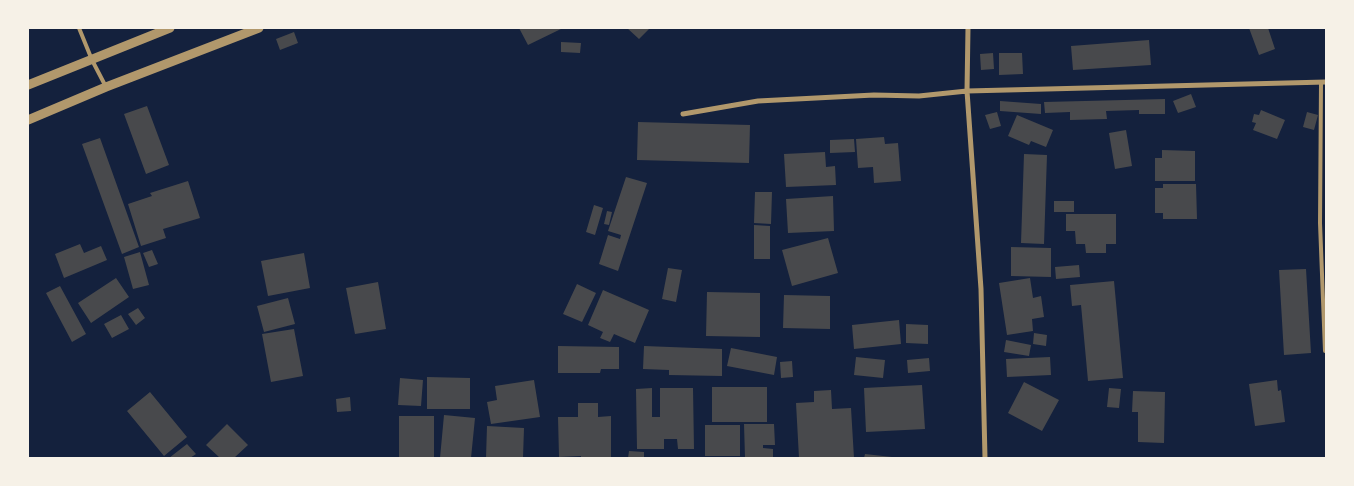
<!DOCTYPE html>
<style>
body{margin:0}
#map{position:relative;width:1354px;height:486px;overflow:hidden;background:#14213d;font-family:"Titillium Web",sans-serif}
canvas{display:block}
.frame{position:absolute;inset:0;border:29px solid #f6f1e7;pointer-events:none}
</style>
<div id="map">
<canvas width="1354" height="486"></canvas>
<div class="frame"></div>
</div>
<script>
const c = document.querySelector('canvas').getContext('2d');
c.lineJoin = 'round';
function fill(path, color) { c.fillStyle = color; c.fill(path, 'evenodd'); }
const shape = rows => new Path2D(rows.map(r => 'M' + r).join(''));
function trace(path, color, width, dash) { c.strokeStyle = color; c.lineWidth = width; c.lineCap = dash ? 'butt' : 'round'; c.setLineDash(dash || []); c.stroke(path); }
fill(shape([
 [519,28,563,28,528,45],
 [627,28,648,28,649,29,639,39],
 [1249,28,1268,28,1275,49,1259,55],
 [294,32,298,43,280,50,276,39],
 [1149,40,1151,65,1073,70,1071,46],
 [561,42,581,43,580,53,561,52],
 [993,53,994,69,981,70,980,54],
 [999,53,1022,53,1023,74,999,75],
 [1191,94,1196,107,1178,113,1173,101],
 [1165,99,1165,114,1139,114,1139,110,1106,111,1107,119,1070,120,1070,112,1045,113,1044,102],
 [1000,101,1041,104,1041,114,1000,111],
 [147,106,169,165,146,174,124,114],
 [1261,110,1285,120,1277,139,1253,130,1256,123,1252,122,1254,114,1259,115],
 [997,112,1001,126,990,129,985,115],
 [1307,112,1318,115,1314,130,1303,127],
 [1017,115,1053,130,1046,147,1031,141,1029,145,1008,136],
 [638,122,750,125,749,163,637,160],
 [1126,130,1132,166,1115,169,1109,133],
 [884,137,885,144,898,143,901,181,874,183,873,167,858,168,856,139],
 [100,138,139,247,122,254,82,144],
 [854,139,855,152,830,153,830,140],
 [1162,150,1195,151,1195,181,1155,181,1155,158,1162,158],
 [825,152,826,167,835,166,836,185,786,187,784,154],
 [1024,154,1047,155,1044,244,1021,243],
 [626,177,647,183,618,271,599,264,608,235,620,239,621,235,608,231],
 [188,181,200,218,163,229,166,238,141,246,128,204,152,196,150,193],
 [1163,184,1196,184,1197,219,1163,219,1163,213,1155,213,1155,188,1163,188],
 [755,192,772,192,771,224,754,223],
 [833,196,834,231,788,233,786,199],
 [1054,201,1074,201,1074,212,1054,212],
 [594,205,603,208,595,235,586,232],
 [607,211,612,212,609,225,604,224],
 [1066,214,1116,214,1116,244,1106,244,1106,253,1086,253,1085,244,1076,244,1075,231,1066,231],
 [754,225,770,226,770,259,754,259],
 [828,238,838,273,792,286,782,250],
 [80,244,84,253,101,246,107,260,64,278,55,254],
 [1011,247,1051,248,1051,277,1011,276],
 [152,250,158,264,149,267,143,253],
 [140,252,149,285,133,289,124,257],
 [304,253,310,288,268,296,261,261],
 [1079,265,1080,277,1056,279,1055,267],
 [668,268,682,270,676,302,662,299],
 [1306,269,1311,353,1284,355,1279,270],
 [116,278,129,297,91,323,78,303],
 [1030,278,1033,298,1041,296,1044,317,1032,319,1033,331,1007,335,999,283],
 [1114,281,1123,378,1088,381,1081,305,1072,306,1070,285],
 [378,282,386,329,355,334,346,288],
 [577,284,596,293,582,322,563,314],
 [60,286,86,334,72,342,46,293],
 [603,290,649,310,635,343,614,334,610,342,600,338,603,332,588,325],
 [707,292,760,293,760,337,706,336],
 [784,295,830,296,830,329,783,328],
 [288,298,295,324,264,332,257,306],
 [138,308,145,318,136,325,128,314],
 [121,315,129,329,112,338,104,324],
 [899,320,901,344,854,349,852,325],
 [906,324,928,325,928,344,906,343],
 [294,329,303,376,271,382,262,334],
 [1034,333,1047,335,1046,346,1033,344],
 [1006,340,1031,345,1029,356,1004,352],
 [558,346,619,347,619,369,601,369,600,373,558,373],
 [644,346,722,349,722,376,669,375,669,370,643,369],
 [731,348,777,357,774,375,727,366],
 [856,357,885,360,883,378,854,375],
 [1050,357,1051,375,1007,377,1006,359],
 [929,358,930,371,908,373,907,360],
 [792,361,793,377,781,378,780,362],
 [427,377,470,378,470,409,427,409],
 [400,378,423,380,421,406,398,405],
 [534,380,540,417,491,424,487,402,497,400,495,386],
 [1277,380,1278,391,1281,390,1285,422,1255,426,1249,384],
 [1024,382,1059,400,1042,431,1008,413],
 [922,385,925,429,866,432,864,388],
 [712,387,767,387,767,422,712,422],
 [652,388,652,417,660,417,660,388,693,388,694,449,678,449,677,439,664,439,664,449,637,449,636,389],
 [1109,388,1121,389,1119,408,1107,407],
 [831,390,832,409,851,408,854,458,799,458,796,403,814,402,814,391],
 [1133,391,1165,392,1164,443,1138,442,1138,412,1132,412],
 [150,392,187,437,164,456,127,411],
 [350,397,351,411,337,412,336,399],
 [578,403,598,403,598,417,611,416,611,458,581,458,581,456,559,457,558,417,578,417],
 [444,415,475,418,471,458,440,458],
 [399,416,434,416,434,458,399,458],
 [227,424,248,445,234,458,220,458,206,445],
 [744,424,774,424,775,445,763,445,763,448,773,449,773,458,745,458],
 [705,425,740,425,740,456,705,456],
 [487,426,524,428,523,458,486,458],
 [187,444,196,454,190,458,169,458],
 [629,451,644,452,644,458,628,458],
 [865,454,892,457,892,458,864,458]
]), '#48494c');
trace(shape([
 [79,28,92,60,106,87],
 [1321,83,1320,223,1325,351]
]), '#b1986c', 4);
trace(shape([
 [968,28,967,91,981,289,985,458],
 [683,114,758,101,874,95,919,96,967,91,1326,82]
]), '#b1986c', 5);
trace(shape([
 [28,85,170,28],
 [28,120,106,87,259,28]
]), '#b1986c', 9);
</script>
